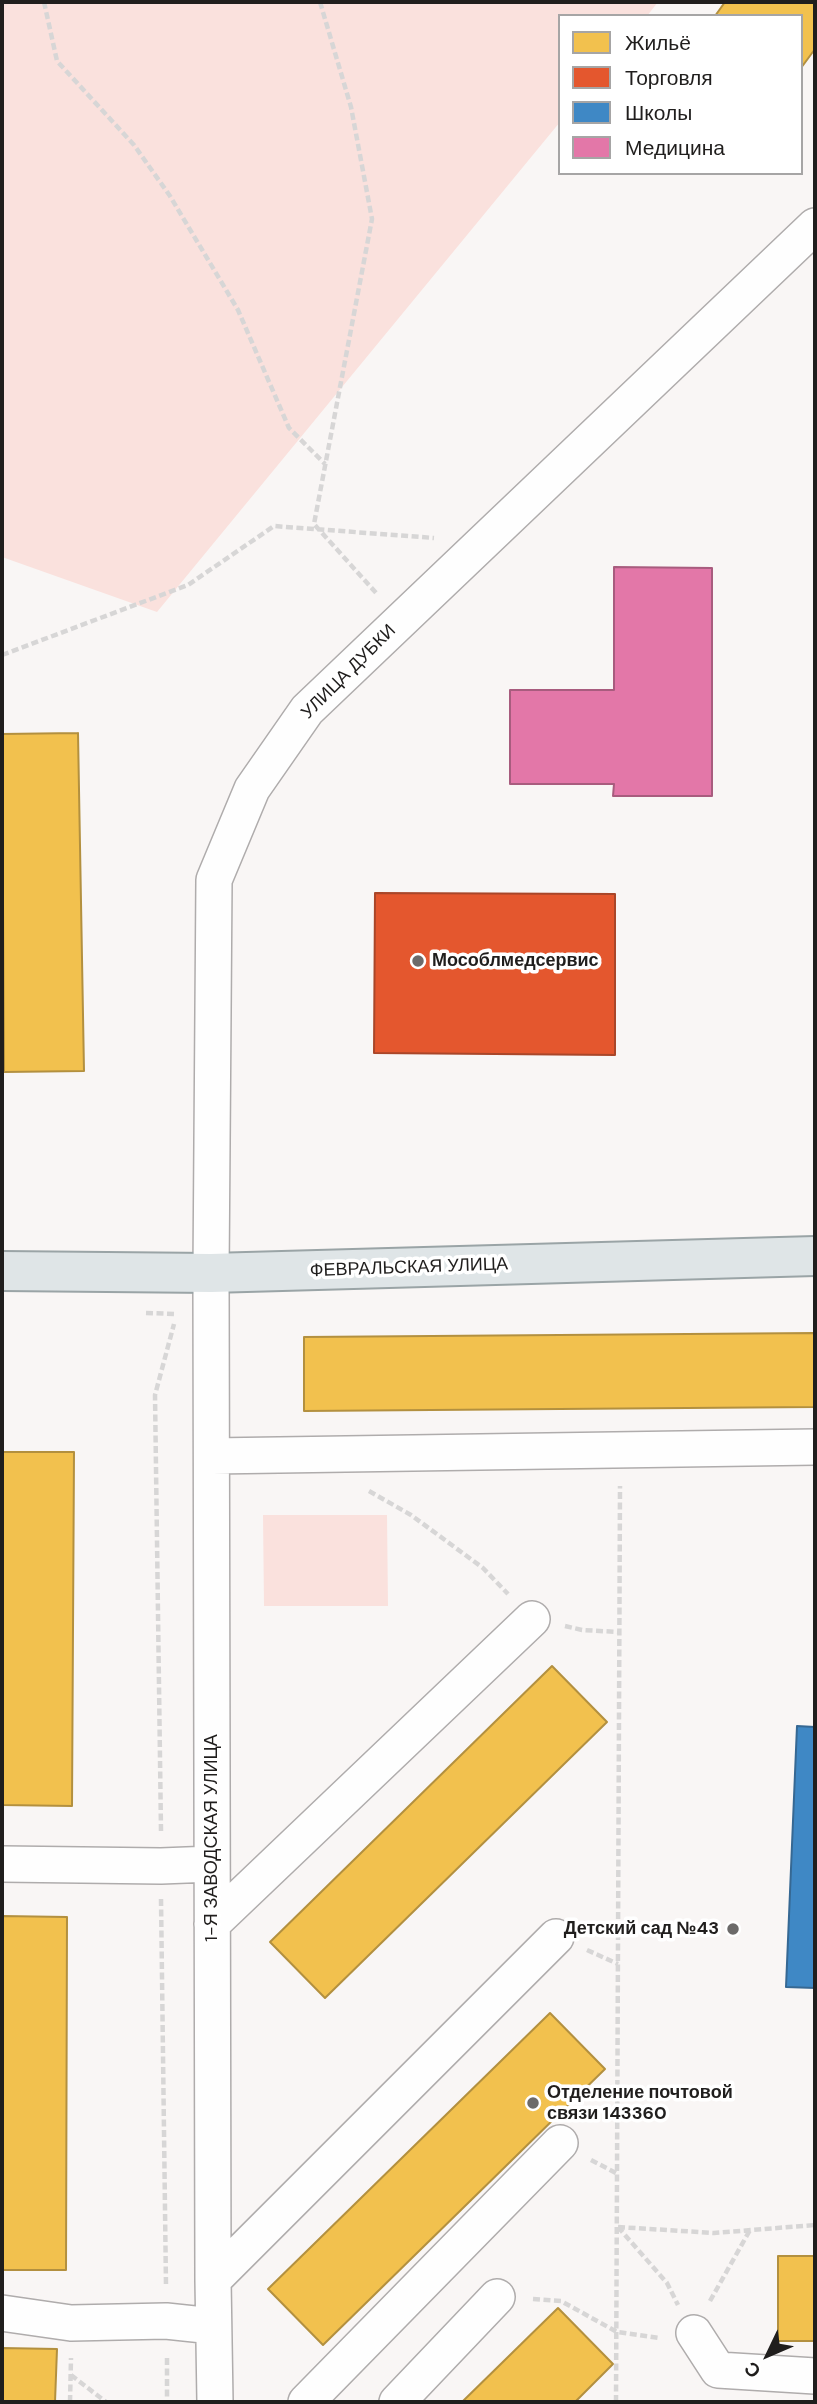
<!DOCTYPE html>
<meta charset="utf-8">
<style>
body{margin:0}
#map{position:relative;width:817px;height:2404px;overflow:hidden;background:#f9f6f5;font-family:"DM Sans",sans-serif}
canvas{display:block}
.frame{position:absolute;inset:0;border:4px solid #201e1d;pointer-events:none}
.legend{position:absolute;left:558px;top:14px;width:245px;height:161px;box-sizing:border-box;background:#fff;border:2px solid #a6a5a5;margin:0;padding:9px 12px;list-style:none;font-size:21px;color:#201e1d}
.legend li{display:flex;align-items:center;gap:14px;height:35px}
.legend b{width:35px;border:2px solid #a6a5a5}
.north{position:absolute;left:733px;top:2320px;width:70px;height:70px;-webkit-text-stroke:5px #fff;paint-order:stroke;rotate:226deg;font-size:19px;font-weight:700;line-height:28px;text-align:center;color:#201e1d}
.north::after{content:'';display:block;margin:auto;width:24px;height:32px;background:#201e1d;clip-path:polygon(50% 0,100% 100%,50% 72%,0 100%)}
</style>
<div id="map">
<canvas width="817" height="2404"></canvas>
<div class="frame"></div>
<ul class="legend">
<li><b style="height:19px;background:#f2c14e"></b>Жильё</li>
<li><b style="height:19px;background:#e4572e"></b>Торговля</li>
<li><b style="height:19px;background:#3f88c5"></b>Школы</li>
<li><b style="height:19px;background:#e377a8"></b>Медицина</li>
</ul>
<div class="north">С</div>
</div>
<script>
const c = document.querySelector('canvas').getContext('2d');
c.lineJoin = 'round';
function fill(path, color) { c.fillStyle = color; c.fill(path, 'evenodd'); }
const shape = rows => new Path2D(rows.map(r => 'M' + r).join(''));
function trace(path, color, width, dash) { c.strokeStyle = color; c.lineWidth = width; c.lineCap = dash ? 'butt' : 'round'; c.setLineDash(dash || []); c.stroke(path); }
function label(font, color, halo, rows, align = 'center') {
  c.font = font + ' "DM Sans",sans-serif'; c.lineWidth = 7; c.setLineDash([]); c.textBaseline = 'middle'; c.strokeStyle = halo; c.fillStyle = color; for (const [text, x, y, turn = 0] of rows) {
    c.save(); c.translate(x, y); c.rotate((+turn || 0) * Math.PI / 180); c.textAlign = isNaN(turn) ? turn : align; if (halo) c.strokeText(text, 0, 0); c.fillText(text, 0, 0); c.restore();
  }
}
fill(shape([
 [2,2,658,2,647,16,560,16,560,122,157,612,2,557],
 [263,1515,387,1515,388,1606,264,1606]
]), '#fae1dd');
const homes = shape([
 [725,2,815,2,815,49,801,68,801,16,715,16,725,2],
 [78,733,84,1071,4,1072,2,734,78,733],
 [815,1333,815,1407,304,1411,304,1337,815,1333],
 [2,1452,74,1452,72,1806,2,1805,2,1452],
 [552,1666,607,1722,325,1998,270,1942,552,1666],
 [2,1916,67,1917,66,2270,2,2270,2,1916],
 [550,2013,605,2069,323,2345,268,2289,550,2013],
 [778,2256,815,2256,815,2341,778,2341,778,2256],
 [558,2308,613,2364,575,2402,462,2402,558,2308],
 [2,2348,57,2349,55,2402,2,2402,2,2348]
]);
fill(homes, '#f2c14e');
trace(homes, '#b3903f', 2);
const shops = shape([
 [375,893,615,894,615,1055,374,1053,375,893]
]);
fill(shops, '#e4572e');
trace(shops, '#a94629', 2);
const schools = shape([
 [797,1726,815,1727,815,1988,786,1987,797,1726]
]);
fill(schools, '#3f88c5');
trace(schools, '#366893', 2);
const health = shape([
 [614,567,712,568,712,796,613,796,614,784,510,784,510,690,614,690,614,567]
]);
fill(health, '#e377a8');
trace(health, '#a85c7e', 2);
const minor = shape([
 [212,1456,815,1447],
 [2,1864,161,1866,212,1864],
 [212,1924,532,1619],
 [213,2280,556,1937],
 [2,2313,71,2323,166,2321,213,2326],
 [694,2333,718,2370,815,2376],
 [215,2402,213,2280,211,1273,214,880,252,789,307,710,815,226],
 [306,2402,560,2143],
 [397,2402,497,2297]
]);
const major = shape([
 [2,1271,211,1273,815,1256]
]);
trace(minor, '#afacac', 38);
trace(major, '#9aa4a6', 42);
trace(shape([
 [44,2,57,61,134,145,170,196,238,310,289,428,325,464],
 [320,2,351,107,372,219,314,524,377,594],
 [2,655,188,585,274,526,434,538],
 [146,1313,176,1314],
 [369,1491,411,1515,483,1568,508,1594],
 [565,1626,582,1630,619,1632],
 [161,1831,155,1395,174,1324],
 [161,1899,166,2286],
 [587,1950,618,1964],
 [591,2160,618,2174],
 [618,2227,667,2283,678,2305],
 [618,2227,714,2233,815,2225],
 [533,2299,561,2301,617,2332,659,2338],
 [710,2301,750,2230],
 [167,2358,167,2402],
 [71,2375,106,2402],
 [70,2402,71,2358],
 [616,2402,620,1486]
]), '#d7d6d6', 4.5, [7, 3.5]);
trace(minor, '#fefefe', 35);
trace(major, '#dfe5e7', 38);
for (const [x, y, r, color] of [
 [418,961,7,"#6c6a69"],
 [733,1929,7,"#6c6a69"],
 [533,2103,7,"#6c6a69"]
]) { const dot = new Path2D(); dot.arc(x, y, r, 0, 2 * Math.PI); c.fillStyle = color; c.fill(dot); trace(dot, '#fff', 2.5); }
label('18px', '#201e1d', '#fff', [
 ["УЛИЦА ДУБКИ",349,672,-45],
 ["ФЕВРАЛЬСКАЯ УЛИЦА",409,1268,-2],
 ["1-Я ЗАВОДСКАЯ УЛИЦА",212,1838,-90]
]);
label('bold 18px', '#201e1d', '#fff', [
 ["Мособлмедсервис",432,961],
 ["Детский сад №43",719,1929,"right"],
 ["Отделение почтовой",547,2093],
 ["связи 143360",547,2114]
], 'left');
</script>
